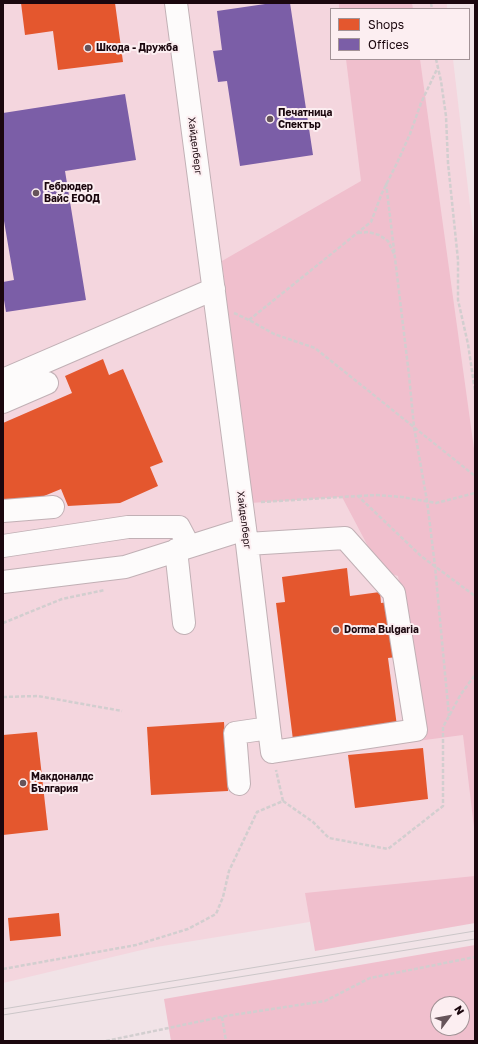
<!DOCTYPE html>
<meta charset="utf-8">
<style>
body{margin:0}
#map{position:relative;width:478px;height:1044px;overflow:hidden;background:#f1e3e7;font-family:"Golos Text",sans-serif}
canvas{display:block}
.frame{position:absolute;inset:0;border:4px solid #1b070e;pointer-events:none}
.legend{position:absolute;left:330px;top:8px;width:140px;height:52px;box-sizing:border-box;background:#fceef1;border:1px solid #a29296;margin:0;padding:5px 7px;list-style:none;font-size:12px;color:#1b070e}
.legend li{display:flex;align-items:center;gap:8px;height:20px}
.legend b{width:20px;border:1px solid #a29296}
.north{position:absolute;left:430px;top:996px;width:40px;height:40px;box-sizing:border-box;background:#fceef1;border:1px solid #a29296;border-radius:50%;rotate:58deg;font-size:11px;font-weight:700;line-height:16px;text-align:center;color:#1b070e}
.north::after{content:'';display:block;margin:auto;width:14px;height:18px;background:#66545a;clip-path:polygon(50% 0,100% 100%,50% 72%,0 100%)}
</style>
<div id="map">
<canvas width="478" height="1044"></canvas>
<div class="frame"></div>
<ul class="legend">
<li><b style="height:11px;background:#e4572e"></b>Shops</li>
<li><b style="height:11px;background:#7b5ea7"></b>Offices</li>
</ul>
<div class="north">N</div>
</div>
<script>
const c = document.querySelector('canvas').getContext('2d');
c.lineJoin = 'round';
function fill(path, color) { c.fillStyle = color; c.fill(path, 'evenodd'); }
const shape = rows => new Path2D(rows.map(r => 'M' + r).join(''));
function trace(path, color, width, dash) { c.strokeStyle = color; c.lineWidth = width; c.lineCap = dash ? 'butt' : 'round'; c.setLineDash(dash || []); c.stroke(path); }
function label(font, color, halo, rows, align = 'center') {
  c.font = font + ' "Golos Text",sans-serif'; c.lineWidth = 4; c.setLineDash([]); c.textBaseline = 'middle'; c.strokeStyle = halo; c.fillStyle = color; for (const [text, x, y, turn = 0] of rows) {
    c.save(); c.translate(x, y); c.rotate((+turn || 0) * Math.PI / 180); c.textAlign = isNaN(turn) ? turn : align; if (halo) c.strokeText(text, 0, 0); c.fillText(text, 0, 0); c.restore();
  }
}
fill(shape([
 [3,3,447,3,447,9,331,9,331,59,453,59,475,249,475,895,150,948,3,983]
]), '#f4d6de');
fill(shape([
 [339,3,412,3,413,9,339,9],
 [346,59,420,59,475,456,475,836,463,735,417,741,416,674,398,576,381,571,342,497,250,503,222,261,361,181],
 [475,876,475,923,315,951,305,893],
 [475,945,475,1041,171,1041,164,999],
 [438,1004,462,1004,462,1028,438,1028]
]), '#f0bfcd');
fill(shape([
 [21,3,115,3,123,62,58,70,53,31,25,35],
 [103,359,109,375,123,369,163,462,150,467,158,486,120,503,68,506,61,489,27,503,3,504,3,423,72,393,65,376],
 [347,568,350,596,380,592,381,603,389,602,397,657,388,658,397,726,293,740,276,603,285,602,282,577],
 [224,722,228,791,151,795,147,727],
 [37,732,48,830,3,835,3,735],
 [423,748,428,799,355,808,348,755],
 [59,913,61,936,10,941,8,918]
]), '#e4572e');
fill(shape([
 [272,3,290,3,313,155,240,166,227,81,218,82,213,51,222,50,217,11],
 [125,94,136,160,65,171,86,300,6,312,3,294,3,282,14,280,3,215,3,113]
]), '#7b5ea7');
const minor = shape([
 [176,3,246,536,247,544,269,728,272,752,416,730,394,593,345,538,247,544],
 [3,380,214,289],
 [3,402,47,383],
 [3,511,53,507],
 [3,546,128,527,179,527,189,546],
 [176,550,184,623],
 [3,582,125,567,245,529],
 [239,784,235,733,269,728]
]);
trace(minor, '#c1b0b5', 24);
trace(shape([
 [431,3,432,9],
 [436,59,441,81,446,116,448,163,458,260,458,300,468,344,475,391],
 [386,183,409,375,414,427,427,501,435,566,449,716],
 [358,233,368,232,379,235,388,241,394,254],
 [234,313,249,320,274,334,315,348,475,476],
 [249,320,371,222,382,193,397,163,410,134,421,103,438,67],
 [358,496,377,495,402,497,436,503,475,493],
 [261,502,358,496,421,556,475,596],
 [3,623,62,599,105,590],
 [3,697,38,696,122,711],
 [283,801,313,822,329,838,388,849,443,806,443,727,461,694,475,675],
 [3,969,136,945,188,929,216,914,223,897,229,871,257,812,283,801,276,770],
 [222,1017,226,1041],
 [106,1041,226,1016,325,1001,370,978,475,957]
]), '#d2cecf', 2.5, [4, 2]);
trace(minor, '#fdfbfb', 22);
trace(shape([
 [3,1009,475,931],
 [3,1015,475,939]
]), '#cbc6c8', 1);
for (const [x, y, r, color] of [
 [88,48,4,"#66545a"],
 [270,119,4,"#66545a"],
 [36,193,4,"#66545a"],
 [336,630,4,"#66545a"],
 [23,783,4,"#66545a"]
]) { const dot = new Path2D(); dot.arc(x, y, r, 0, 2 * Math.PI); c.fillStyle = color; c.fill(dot); trace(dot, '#fceef1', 1.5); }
label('bold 10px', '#1b070e', '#fceef1', [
 ["Шкода - Дружба",96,48],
 ["Печатница",278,113],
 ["Спектър",278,125],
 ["Гебрюдер",44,187],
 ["Вайс ЕООД",44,199],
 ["Dorma Bulgaria",344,630],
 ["Макдоналдс",31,777],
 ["България",31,789]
], 'left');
label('10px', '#1b070e', '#fceef1', [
 ["Хайделберг",195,146,83],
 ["Хайделберг",244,520,83]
]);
</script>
